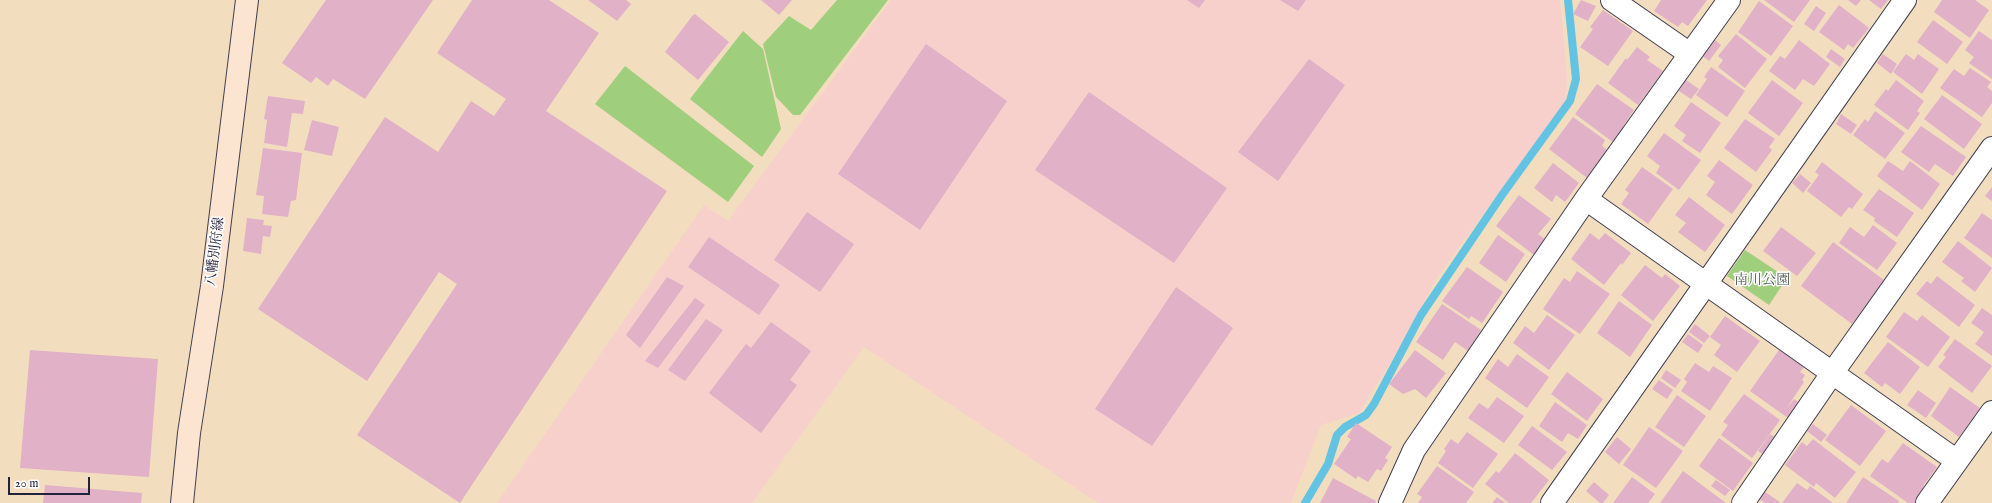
<!DOCTYPE html>
<meta charset="utf-8">
<style>
body{margin:0}
#map{position:relative;width:1992px;height:503px;overflow:hidden;background:#f3ddbf;font-family:"IM FELL English",serif}
canvas{display:block}
.scale{position:absolute;left:8px;top:477px;width:82px;height:18px;box-sizing:border-box;border:2px solid #22223b;border-top:0;padding-left:5px;font-size:12px;line-height:14px;white-space:nowrap;color:#22223b;-webkit-text-stroke:3px #fff;paint-order:stroke}
</style>
<div id="map">
<canvas width="1992" height="503"></canvas>
<div class="scale">20 m</div>
</div>
<script>
const c = document.querySelector('canvas').getContext('2d');
c.lineJoin = 'round';
function fill(path, color) { c.fillStyle = color; c.fill(path, 'evenodd'); }
const shape = rows => new Path2D(rows.map(r => 'M' + r).join(''));
function trace(path, color, width, dash) { c.strokeStyle = color; c.lineWidth = width; c.lineCap = dash ? 'butt' : 'round'; c.setLineDash(dash || []); c.stroke(path); }
function label(font, color, halo, rows, align = 'center') {
  c.font = font + ' "IM FELL English","Noto Serif JP",serif'; c.lineWidth = 3; c.setLineDash([]); c.textBaseline = 'middle'; c.strokeStyle = halo; c.fillStyle = color; for (const [text, x, y, turn = 0] of rows) {
    c.save(); c.translate(x, y); c.rotate((+turn || 0) * Math.PI / 180); c.textAlign = isNaN(turn) ? turn : align; if (halo) c.strokeText(text, 0, 0); c.fillText(text, 0, 0); c.restore();
  }
}
fill(shape([
 [891,0,1560,0,1567,75,1566,101,1436,279,1401,346,1359,413,1321,425,1291,503,1098,503,864,347,752,503,497,503,704,205,728,221]
]), '#f7d0cc');
fill(shape([
 [837,0,888,0,800,115,793,115,776,97,763,44,789,16,811,30],
 [743,31,763,49,781,129,762,157,690,99],
 [625,66,754,166,728,202,595,104],
 [1745,250,1787,278,1769,305,1727,276]
]), '#9fce7c');
trace(shape([
 [1305,503,1328,464,1337,435,1345,427,1366,415,1374,404,1421,315,1502,195,1570,101,1576,79,1568,0]
]), '#63c3e2', 8);
fill(shape([
 [326,0,433,0,365,99,333,79,328,86,316,77,311,83,282,63],
 [472,0,549,0,599,33,546,111,667,191,460,503,357,435,457,284,439,272,367,381,258,309,385,117,438,152,471,101,494,116,506,99,437,53],
 [588,0,626,0,631,4,617,21],
 [761,0,792,0,779,15],
 [1187,0,1205,0,1199,8],
 [1280,0,1306,0,1298,11],
 [1581,0,1596,6,1588,21,1573,14],
 [1661,0,1707,0,1688,26,1682,22,1678,27,1654,11],
 [1764,0,1810,0,1794,22],
 [1848,0,1861,0,1856,6],
 [1869,0,1888,0,1881,9],
 [1942,0,1975,0,1989,10,1970,38,1934,12],
 [1759,1,1793,26,1771,56,1738,32],
 [1839,5,1869,28,1853,48,1848,44,1844,50,1819,32],
 [1816,6,1826,13,1814,31,1804,24],
 [1603,10,1633,31,1608,66,1580,47,1593,29,1590,27],
 [695,14,729,42,698,80,665,52,693,15],
 [1933,20,1963,42,1947,64,1917,42],
 [1979,31,1992,40,1992,79,1969,63,1974,57,1965,50],
 [1736,34,1767,59,1745,88,1718,67,1723,60,1718,56],
 [1714,39,1721,45,1709,61,1701,55],
 [1799,40,1830,64,1814,86,1803,79,1795,90,1769,71,1780,56,1785,59],
 [926,44,1007,101,920,230,838,174],
 [1637,47,1650,57,1647,60,1663,71,1638,105,1608,83,1626,58,1627,60],
 [1831,49,1845,59,1840,67,1826,57],
 [1883,54,1897,64,1891,74,1877,63],
 [1906,54,1914,60,1918,54,1939,69,1922,94,1893,72],
 [1309,59,1345,85,1278,181,1238,152],
 [1711,67,1745,91,1727,117,1696,95,1707,79,1704,77],
 [1970,68,1991,82,1987,87,1992,91,1992,103,1982,117,1940,88,1954,69,1964,76],
 [1686,80,1699,89,1691,99,1679,91],
 [1772,80,1803,103,1779,136,1748,113],
 [1896,80,1924,101,1917,111,1920,113,1908,130,1874,105,1886,89,1888,91],
 [1597,84,1634,110,1623,126,1625,128,1614,143,1575,114],
 [1089,92,1227,188,1174,263,1035,170],
 [1942,95,1982,124,1964,149,1924,119],
 [268,96,305,101,303,114,292,113,287,147,264,143,267,120,264,119],
 [1691,102,1721,123,1700,153,1682,141,1686,135,1674,126],
 [1875,111,1905,133,1885,159,1853,135,1865,119,1868,122],
 [1841,114,1857,125,1851,134,1836,124],
 [1573,117,1605,140,1602,146,1607,150,1587,178,1549,149],
 [1745,119,1775,139,1769,147,1772,150,1756,172,1724,148],
 [312,120,339,127,332,156,304,150],
 [1921,126,1966,157,1953,176,1935,164,1929,172,1901,152],
 [1664,133,1701,160,1679,190,1656,173,1660,166,1647,156],
 [263,148,302,153,296,200,291,201,288,217,262,214,264,196,256,195],
 [1719,160,1753,185,1732,214,1706,195,1715,182,1707,176],
 [1888,161,1903,171,1910,161,1940,184,1922,210,1877,176],
 [1822,162,1863,194,1852,209,1849,207,1841,217,1807,191,1819,175,1815,172],
 [1553,163,1579,183,1565,202,1556,195,1552,202,1534,188],
 [1642,167,1673,189,1648,224,1621,204,1629,193,1625,190],
 [1800,174,1811,183,1803,193,1792,183],
 [1992,187,1992,201,1985,196],
 [1879,189,1914,213,1897,237,1874,221,1875,218,1863,210],
 [1519,195,1551,219,1538,234,1546,240,1534,255,1496,226],
 [1689,197,1725,225,1705,252,1678,232,1686,223,1675,215],
 [807,212,854,244,820,292,774,260],
 [1982,213,1992,220,1992,258,1964,238],
 [247,218,264,220,263,225,272,226,270,237,263,236,261,254,243,251],
 [1873,225,1897,243,1877,270,1839,243,1850,227,1864,237],
 [1781,227,1816,253,1797,276,1763,251],
 [1590,233,1599,240,1605,233,1631,253,1622,265,1621,263,1604,285,1571,259],
 [1498,235,1525,254,1506,282,1479,263],
 [709,237,780,285,759,315,688,267],
 [1958,241,1992,268,1975,292,1961,281,1964,278,1942,262],
 [1833,242,1884,280,1852,324,1801,286],
 [1645,265,1662,278,1665,274,1680,286,1653,321,1621,295],
 [1467,267,1503,292,1482,323,1471,316,1469,319,1442,301],
 [1577,271,1610,294,1580,334,1543,309,1564,278,1570,282],
 [1937,276,1975,305,1959,327,1916,294,1927,281,1931,284],
 [667,277,684,286,640,348,626,335],
 [1176,287,1233,328,1152,446,1095,409],
 [695,298,705,305,658,368,645,361],
 [1619,301,1652,325,1630,357,1597,333],
 [1442,304,1481,330,1468,351,1455,342,1443,360,1416,342],
 [1982,308,1992,315,1992,356,1975,344,1984,332,1971,323],
 [1904,312,1917,321,1922,315,1950,337,1928,367,1886,337],
 [1547,315,1575,335,1549,370,1513,343,1525,326,1534,333],
 [1725,316,1760,341,1737,372,1714,355,1721,345,1710,337],
 [706,319,723,330,685,381,668,370],
 [771,322,811,351,790,380,797,385,761,433,709,393,746,344,751,348],
 [1695,324,1710,336,1704,343,1689,332],
 [1688,334,1703,345,1698,353,1682,342],
 [1955,339,1992,366,1972,393,1938,367,1946,357,1943,355],
 [1888,342,1920,367,1900,394,1885,383,1882,387,1864,373],
 [30,350,158,359,149,477,20,468],
 [1415,350,1446,373,1426,398,1415,389,1403,394,1389,384],
 [1779,350,1804,367,1800,372,1805,375,1802,380,1804,382,1786,409,1794,399,1800,403,1788,418,1750,391],
 [1517,354,1549,377,1527,408,1485,378,1498,359,1508,367],
 [1695,363,1709,372,1713,366,1732,378,1710,411,1681,391,1687,382,1684,379],
 [1666,370,1681,380,1675,388,1661,378],
 [1567,372,1603,399,1587,421,1551,394],
 [1659,380,1673,390,1667,399,1652,389],
 [1950,387,1980,408,1959,437,1931,416],
 [1918,390,1936,403,1926,418,1907,405],
 [1744,394,1780,420,1752,458,1721,435,1728,425,1723,422],
 [1677,395,1706,416,1684,447,1655,427],
 [1497,397,1524,416,1504,443,1468,418,1479,403,1488,409],
 [1555,402,1587,425,1578,439,1568,433,1562,442,1539,426],
 [1851,405,1886,431,1860,466,1825,440],
 [1356,423,1392,447,1385,458,1388,460,1381,471,1377,469,1368,482,1358,476,1356,479,1334,464,1351,439,1347,437],
 [1813,424,1827,435,1821,442,1807,431],
 [1532,426,1567,452,1552,470,1518,445],
 [1649,427,1683,451,1656,488,1623,465],
 [1467,432,1498,454,1473,488,1438,463,1446,451,1444,449,1451,439,1458,444],
 [1770,434,1776,438,1764,455,1758,451],
 [1617,437,1631,449,1619,464,1605,452],
 [1719,438,1753,463,1733,491,1699,466],
 [1813,439,1856,472,1835,498,1816,483,1814,487,1785,465,1802,442,1807,446],
 [1903,443,1937,467,1923,486,1927,489,1917,503,1908,503,1870,476,1882,459,1888,463],
 [1515,453,1549,480,1531,503,1509,503,1485,484,1496,471,1499,473],
 [1437,466,1474,492,1466,503,1418,503,1422,497,1417,494],
 [1683,471,1726,503,1660,503],
 [1632,477,1655,494,1648,503,1613,503],
 [1863,477,1899,501,1898,503,1846,503],
 [1333,478,1376,501,1375,503,1320,503],
 [1716,480,1730,490,1725,496,1711,486],
 [1594,482,1609,495,1603,503,1600,503,1586,491],
 [1797,483,1807,490,1810,486,1833,503,1782,503],
 [45,485,142,493,141,503,43,503],
 [1765,492,1780,502,1779,503,1765,503,1759,499],
 [1497,497,1506,503,1492,503]
]), '#e1b1c7');
const street = shape([
 [1612,0,1690,54],
 [1586,199,1957,461],
 [1390,503,1414,450,1586,199,1729,0],
 [1552,503,1905,0],
 [1743,503,1833,372,1992,148],
 [1927,503,1992,412]
]);
const secondary = shape([
 [182,503,189,433,212,286,247,0]
]);
trace(street, '#413e4f', 24);
trace(secondary, '#413e4f', 24);
trace(street, '#fff', 22);
trace(secondary, '#fce5d0', 22);
label('14px', '#22223b', '#fff', [
 ["八幡別府線",216,252,-83]
]);
label('14px', '#4e5e52', '#fff', [
 ["南川公園",1762,281]
]);
</script>
